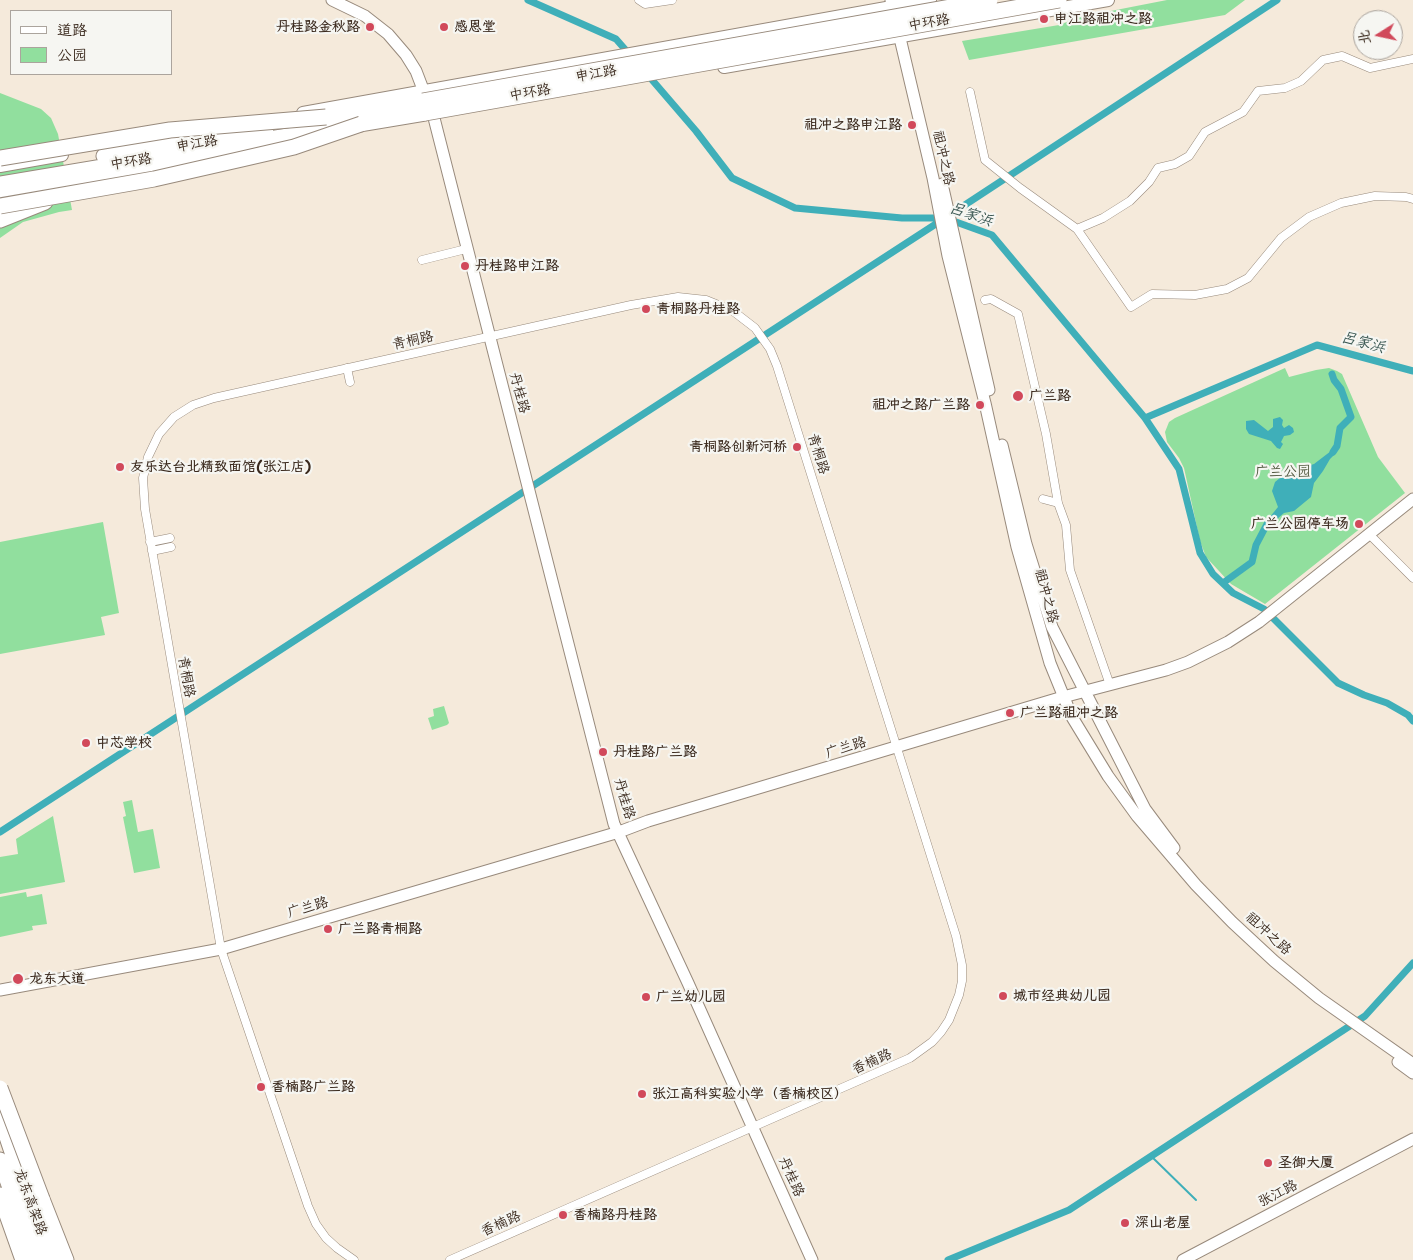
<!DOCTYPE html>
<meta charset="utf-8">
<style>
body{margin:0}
#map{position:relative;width:1413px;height:1260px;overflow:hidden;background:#f5eadb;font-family:"Shantell Sans","LXGW WenKai TC",sans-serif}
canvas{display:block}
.legend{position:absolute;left:10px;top:10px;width:162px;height:65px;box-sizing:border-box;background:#f6f6f2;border:1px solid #aba49d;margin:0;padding:6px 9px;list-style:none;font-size:15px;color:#3b2a1e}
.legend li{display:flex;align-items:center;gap:10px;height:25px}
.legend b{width:25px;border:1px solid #aba49d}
.north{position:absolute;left:1353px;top:10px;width:50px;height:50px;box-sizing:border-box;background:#f6f6f2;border:1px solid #aba49d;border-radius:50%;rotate:260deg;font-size:14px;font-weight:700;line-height:20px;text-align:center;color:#3b2a1e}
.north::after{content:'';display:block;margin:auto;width:18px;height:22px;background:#d1495b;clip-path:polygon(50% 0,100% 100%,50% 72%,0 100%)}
</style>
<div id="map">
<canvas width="1413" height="1260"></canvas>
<ul class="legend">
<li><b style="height:6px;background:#fff"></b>道路</li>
<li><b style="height:14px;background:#91df9e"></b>公园</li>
</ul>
<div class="north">北</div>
</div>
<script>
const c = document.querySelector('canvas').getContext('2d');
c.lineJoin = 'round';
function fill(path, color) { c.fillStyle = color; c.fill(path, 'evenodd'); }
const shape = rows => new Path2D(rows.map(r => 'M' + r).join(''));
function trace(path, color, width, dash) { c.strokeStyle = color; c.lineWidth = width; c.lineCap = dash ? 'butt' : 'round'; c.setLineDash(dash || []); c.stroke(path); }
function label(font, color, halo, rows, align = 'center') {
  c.font = font + ' "Shantell Sans","LXGW WenKai TC",sans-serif'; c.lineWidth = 4.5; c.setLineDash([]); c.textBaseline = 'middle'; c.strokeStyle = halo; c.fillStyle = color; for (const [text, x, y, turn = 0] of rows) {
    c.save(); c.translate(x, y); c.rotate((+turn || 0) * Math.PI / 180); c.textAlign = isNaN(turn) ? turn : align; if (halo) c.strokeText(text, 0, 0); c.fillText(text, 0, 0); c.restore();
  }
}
fill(shape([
 [1167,0,1245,0,1225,15,969,60,962,41,1059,25,1080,17],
 [0,93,41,109,51,118,58,134,72,210,59,212,23,222,0,238],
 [1285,368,1289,377,1316,370,1329,368,1337,371,1342,374,1378,457,1405,493,1265,604,1231,584,1206,557,1200,541,1184,468,1179,458,1167,442,1165,432,1169,422,1175,418],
 [103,522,119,613,101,617,105,635,0,654,0,542],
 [444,706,449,723,447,725,432,730,428,718,434,716,433,709],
 [132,800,138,832,153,829,160,868,134,873,123,817,126,816,123,802],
 [53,816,65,882,0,894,0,857,18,854,16,839],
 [26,892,27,897,42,894,47,924,32,926,33,930,0,937,0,897]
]), '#91df9e');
fill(shape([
 [1280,417,1283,420,1282,425,1284,428,1289,425,1293,428,1294,432,1290,435,1284,436,1281,442,1283,444,1280,449,1277,448,1271,441,1249,434,1246,429,1246,421,1254,420,1268,431,1273,427,1273,419],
 [1331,451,1335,454,1330,459,1323,471,1314,483,1311,497,1294,511,1284,513,1269,526,1265,523,1278,507,1272,491,1275,482,1286,473,1314,464]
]), '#3fafb9');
trace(shape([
 [1151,1156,1196,1200]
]), '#3fafb9', 2);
trace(shape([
 [528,0,616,39,630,55],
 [647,74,696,131,732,178,795,208,902,218,945,218,992,235,1145,418,1317,345,1413,371],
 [1332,374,1334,380,1341,389,1351,417,1340,428,1337,446,1333,452],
 [1145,418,1179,469,1200,553,1213,574,1233,593,1264,609,1338,683,1364,695,1387,703,1408,715,1413,721],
 [1223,583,1252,562,1256,545,1267,524],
 [0,832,945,218,1277,0],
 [948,1260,1069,1210,1365,1016,1413,963]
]), '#3fafb9', 7);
const street = shape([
 [639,0,645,4,672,0],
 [970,92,985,160,1020,188,1077,229,1131,307,1152,294,1195,295,1227,289,1248,278,1281,238,1309,217,1341,203,1375,196,1406,197,1413,199],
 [1077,229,1103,218,1130,201,1149,182,1158,168,1175,164,1189,156,1205,132,1243,112,1258,91,1285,88,1301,81,1323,60,1342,56,1370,68,1413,59],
 [422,260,466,249],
 [985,300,991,299,1018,314,1046,434,1058,503,1066,525,1070,570,1110,685],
 [347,368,350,382],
 [1043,499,1058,503],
 [1371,536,1413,578],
 [150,542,170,538],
 [152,551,171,547],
 [354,1260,337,1248,326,1238,316,1224,308,1206,221,949,145,509,143,478,148,457,159,434,174,417,193,405,214,398,631,305,678,297,706,300,733,311,755,328,770,349,777,366,956,936,962,965,962,981,959,995,949,1020,941,1032,932,1042,910,1058,450,1260]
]);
const secondary = shape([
 [332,0,365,16,388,34,406,55,416,71,434,118,614,824,688,983,812,1260],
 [891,0,933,178,948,256,985,403,1017,547,1050,663,1072,717,1108,776,1137,816,1196,885,1232,922,1274,961,1319,998,1413,1064],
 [942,184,989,390],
 [1002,445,1026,544,1052,627,1145,809,1174,848],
 [0,990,221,949,619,832,648,821,1063,697,1166,670,1188,662,1228,642,1259,622,1413,499],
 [1398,1062,1413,1073],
 [1183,1260,1413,1139]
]);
const primary = shape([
 [724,67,1108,0],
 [303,113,930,0],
 [0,166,62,155],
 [0,193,256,149]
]);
const highway = shape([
 [313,119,423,101],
 [104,156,266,128],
 [0,184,425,113],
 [0,220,45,202],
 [0,1116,22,1182,51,1260],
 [0,1160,36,1260],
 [0,1195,23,1260],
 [42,1199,66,1260]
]);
trace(street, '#988a7c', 9);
trace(secondary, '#988a7c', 13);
trace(primary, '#988a7c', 14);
trace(highway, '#988a7c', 17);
trace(street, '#fff', 8);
trace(secondary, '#fff', 11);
trace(primary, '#fff', 12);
trace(highway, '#fff', 15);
const highwayBridge = shape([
 [423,101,990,0],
 [425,113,1059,0],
 [0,158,170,130,326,117],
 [0,206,154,179,242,159,294,147,361,124],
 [0,1088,42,1199]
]);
trace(highwayBridge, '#988a7c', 17, []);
trace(highwayBridge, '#fff', 15);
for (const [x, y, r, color] of [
 [1044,19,5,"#d1495b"],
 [370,27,5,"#d1495b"],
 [444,27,5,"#d1495b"],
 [912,125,5,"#d1495b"],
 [465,266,5,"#d1495b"],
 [646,309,5,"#d1495b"],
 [1018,396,6,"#d1495b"],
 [980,405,5,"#d1495b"],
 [797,447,5,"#d1495b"],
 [120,467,5,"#d1495b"],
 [1359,524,5,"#d1495b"],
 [1010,713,5,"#d1495b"],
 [86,743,5,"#d1495b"],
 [603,752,5,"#d1495b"],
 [328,929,5,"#d1495b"],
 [18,979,6,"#d1495b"],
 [1003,996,5,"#d1495b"],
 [646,997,5,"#d1495b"],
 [261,1087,5,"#d1495b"],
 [642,1094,5,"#d1495b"],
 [1268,1163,5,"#d1495b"],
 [563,1215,5,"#d1495b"],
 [1125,1223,5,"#d1495b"]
]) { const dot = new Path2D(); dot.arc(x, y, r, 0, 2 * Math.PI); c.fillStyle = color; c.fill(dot); trace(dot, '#f6f6f2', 2); }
label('bold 14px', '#3b2a1e', '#f6f6f2', [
 ["申江路祖冲之路",1054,19],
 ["丹桂路金秋路",360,27,"right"],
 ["感恩堂",454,27],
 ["祖冲之路申江路",902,125,"right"],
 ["丹桂路申江路",475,266],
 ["青桐路丹桂路",656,309],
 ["广兰路",1029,396],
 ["祖冲之路广兰路",970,405,"right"],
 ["青桐路创新河桥",787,447,"right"],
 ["友乐达台北精致面馆(张江店)",130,467],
 ["广兰公园停车场",1349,524,"right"],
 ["广兰路祖冲之路",1020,713],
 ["中芯学校",96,743],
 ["丹桂路广兰路",613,752],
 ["广兰路青桐路",338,929],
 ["龙东大道",29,979],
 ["城市经典幼儿园",1013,996],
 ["广兰幼儿园",656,997],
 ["香楠路广兰路",271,1087],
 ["张江高科实验小学（香楠校区）",652,1094],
 ["圣御大厦",1278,1163],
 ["香楠路丹桂路",573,1215],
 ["深山老屋",1135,1223]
], 'left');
label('14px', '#3b2a1e', '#f6f6f2', [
 ["中环路",929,23,-10],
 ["申江路",596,74,-10],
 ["中环路",530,93,-10],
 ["申江路",197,144,-10],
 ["祖冲之路",943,158,77],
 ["中环路",131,162,-9],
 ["青桐路",413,341,-12],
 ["丹桂路",519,393,75],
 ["青桐路",818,454,73],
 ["祖冲之路",1046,596,75],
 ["青桐路",186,677,80],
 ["广兰路",846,748,-17],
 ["丹桂路",624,799,74],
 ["广兰路",308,908,-16],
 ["祖冲之路",1268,934,42],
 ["香楠路",872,1062,-24],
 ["丹桂路",791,1177,66],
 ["张江路",1278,1194,-27],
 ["龙东高架路",30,1202,70],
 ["香楠路",501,1224,-24]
]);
label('14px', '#50573e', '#f6f6f2', [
 ["广兰公园",1283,472]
]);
label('italic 15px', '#3c5954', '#f6f6f2', [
 ["吕家浜",971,215,19],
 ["吕家浜",1363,343,15]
]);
</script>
